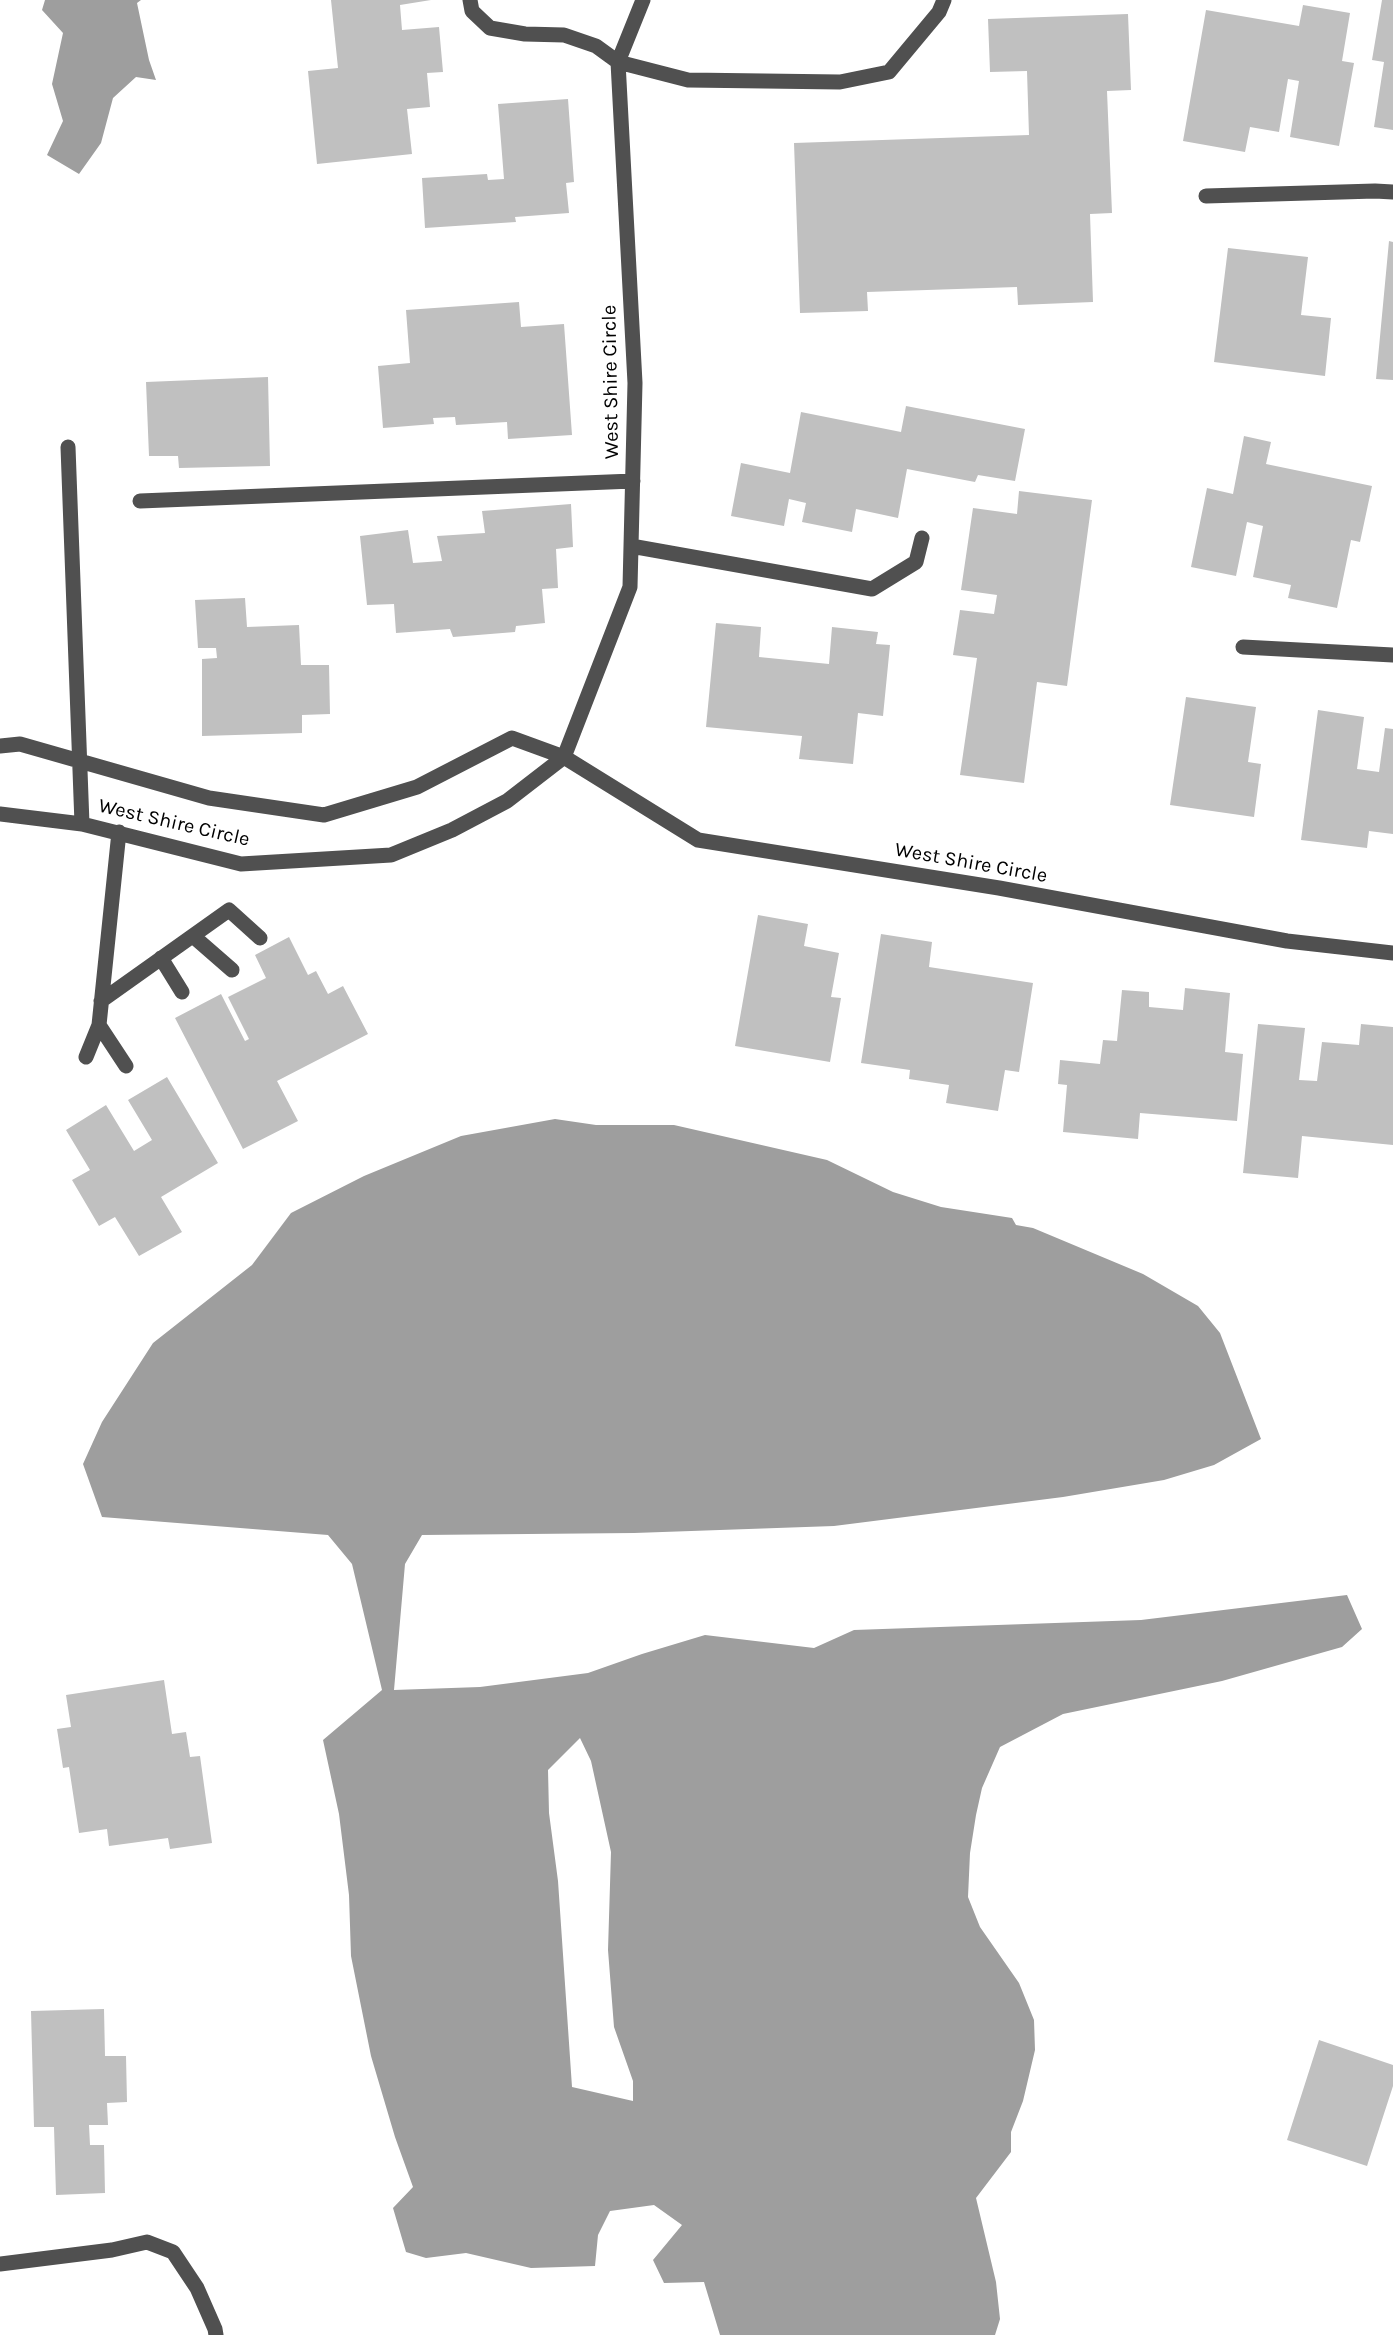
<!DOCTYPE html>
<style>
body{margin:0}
canvas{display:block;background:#fff}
</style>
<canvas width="1393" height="2335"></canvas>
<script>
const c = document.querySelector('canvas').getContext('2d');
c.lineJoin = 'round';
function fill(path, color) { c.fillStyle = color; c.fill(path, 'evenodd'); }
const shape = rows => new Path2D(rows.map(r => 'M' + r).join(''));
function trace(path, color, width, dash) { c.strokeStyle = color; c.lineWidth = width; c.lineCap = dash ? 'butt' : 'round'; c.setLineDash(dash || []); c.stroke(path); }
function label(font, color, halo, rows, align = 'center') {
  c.font = font + ' Karla,sans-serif'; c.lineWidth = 4.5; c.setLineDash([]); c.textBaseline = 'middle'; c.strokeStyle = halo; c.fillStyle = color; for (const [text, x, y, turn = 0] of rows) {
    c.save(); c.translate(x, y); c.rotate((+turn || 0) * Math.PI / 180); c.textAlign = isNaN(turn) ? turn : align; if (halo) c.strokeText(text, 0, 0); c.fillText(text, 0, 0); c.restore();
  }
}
fill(shape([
 [45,0,141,0,137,3,149,60,156,80,136,77,113,98,101,143,79,174,47,155,63,121,52,84,63,33,42,10],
 [555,1119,596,1125,674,1125,827,1160,893,1192,941,1207,1012,1218,1016,1225,1033,1228,1143,1274,1198,1306,1220,1333,1261,1439,1214,1465,1164,1480,1063,1497,834,1526,634,1533,422,1535,405,1564,394,1690,480,1687,588,1673,642,1654,705,1635,814,1648,854,1630,1141,1620,1347,1595,1362,1629,1342,1647,1222,1681,1063,1714,1000,1747,982,1788,976,1815,970,1853,968,1897,980,1927,1019,1983,1034,2020,1035,2050,1023,2101,1011,2132,1011,2152,976,2198,996,2282,1000,2319,995,2335,720,2335,704,2282,664,2283,653,2260,682,2225,654,2205,610,2211,598,2235,595,2266,531,2268,466,2253,426,2258,406,2252,393,2208,413,2187,395,2137,371,2056,351,1956,349,1895,339,1814,323,1740,382,1690,352,1564,328,1535,102,1517,83,1464,102,1422,153,1343,252,1265,291,1213,364,1176,461,1136],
 [580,1738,591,1761,611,1852,608,1950,614,2027,633,2081,633,2101,572,2087,558,1881,549,1813,548,1770]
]), '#9e9e9e');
fill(shape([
 [331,0,431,0,400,5,402,30,439,27,443,72,427,73,430,107,407,109,412,154,317,164,308,71,338,68],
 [1382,0,1393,0,1393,130,1374,127,1384,62,1372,60],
 [1303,5,1350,13,1342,61,1354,63,1339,146,1290,137,1299,81,1288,79,1279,132,1250,127,1245,152,1183,141,1206,10,1299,26],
 [1128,14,1131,90,1107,91,1112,213,1090,214,1093,302,1018,305,1017,287,867,292,868,311,800,313,794,143,1029,135,1027,71,990,72,988,19],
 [568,99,574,182,566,183,569,213,515,217,516,222,425,228,422,178,487,174,488,180,504,179,498,104],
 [1389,241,1393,242,1393,380,1376,379],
 [1228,248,1308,257,1301,315,1331,318,1325,376,1214,362],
 [519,302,521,327,564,324,572,435,508,439,507,422,456,425,455,417,433,418,434,424,383,428,378,366,410,363,406,310],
 [268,377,270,466,179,468,178,456,149,456,146,382],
 [906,406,1025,429,1015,481,978,475,975,482,907,469,898,518,856,509,852,532,802,522,806,503,789,499,784,526,731,516,741,463,790,473,801,412,901,432],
 [1244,436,1271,442,1266,464,1372,486,1360,542,1351,540,1337,608,1288,598,1291,585,1253,577,1263,526,1247,522,1236,576,1191,567,1207,488,1233,494],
 [1019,491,1092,500,1067,686,1037,682,1024,783,960,775,977,658,953,655,960,610,994,614,997,595,961,590,973,508,1017,514],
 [571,504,573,547,556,549,558,588,542,589,545,623,516,626,515,632,453,637,450,629,396,633,394,604,367,605,360,536,408,530,413,563,442,561,437,536,485,533,482,511],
 [245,598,247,627,299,625,301,665,329,665,330,714,302,715,302,733,202,736,202,659,217,658,216,648,198,648,195,600],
 [716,623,761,627,759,657,829,664,832,627,878,632,876,644,890,645,883,716,858,713,853,764,799,759,802,736,706,727],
 [1186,697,1256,707,1248,762,1261,764,1254,817,1170,805],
 [1318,710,1364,717,1357,769,1379,772,1385,728,1393,729,1393,834,1369,831,1367,848,1301,840],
 [758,915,808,924,804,946,839,953,831,997,841,998,830,1062,735,1046],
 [881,934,932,942,929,967,1033,983,1019,1072,1005,1070,998,1111,946,1103,949,1085,909,1079,910,1070,861,1063],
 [289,937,308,975,316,971,328,994,343,986,368,1034,277,1081,298,1121,243,1149,175,1018,221,994,245,1041,249,1039,228,997,266,978,255,955],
 [1185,988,1230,993,1225,1052,1243,1054,1237,1121,1140,1113,1138,1139,1063,1132,1067,1085,1058,1084,1060,1060,1100,1064,1103,1040,1117,1041,1122,990,1149,992,1149,1007,1183,1010],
 [1258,1024,1305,1028,1299,1080,1317,1081,1322,1042,1359,1045,1361,1024,1393,1027,1393,1145,1302,1136,1298,1178,1243,1173],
 [167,1077,218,1163,161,1197,182,1232,139,1256,115,1217,99,1226,72,1180,90,1170,66,1130,106,1105,134,1151,152,1140,128,1100],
 [164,1680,172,1734,186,1732,190,1757,200,1756,212,1843,170,1849,168,1838,109,1846,107,1829,79,1833,69,1767,63,1768,57,1729,71,1727,66,1695],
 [104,2009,105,2056,126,2056,127,2102,107,2103,108,2125,89,2125,90,2145,104,2145,105,2193,56,2195,54,2127,34,2127,31,2011],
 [1319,2040,1393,2065,1393,2086,1367,2166,1287,2140]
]), '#c0c0c0');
trace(shape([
 [470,0,472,11,490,28,525,34,564,35,596,46,618,62,688,80,840,82,889,72,939,12,944,0],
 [643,0,618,62,635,383,630,587,564,757,698,840,999,888,1287,941,1393,953],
 [1206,196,1375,191,1393,192],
 [68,447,82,824],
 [140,501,633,481],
 [631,546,872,589,916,562,922,538],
 [1243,647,1393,655],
 [0,746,20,744,209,798,324,815,417,787,512,738,564,757,507,801,452,830,391,855,241,864,82,824,0,814],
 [193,936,232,970],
 [161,958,182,992],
 [101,1001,229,910,260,938],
 [99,1025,126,1066],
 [86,1057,99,1025,119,832],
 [0,2264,112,2250,147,2242,173,2252,197,2288,215,2329,216,2335]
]), '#505050', 15);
label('20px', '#000', '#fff', [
 ["West Shire Circle",611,382,-91],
 ["West Shire Circle",174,823,13],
 ["West Shire Circle",971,863,10]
]);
</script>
